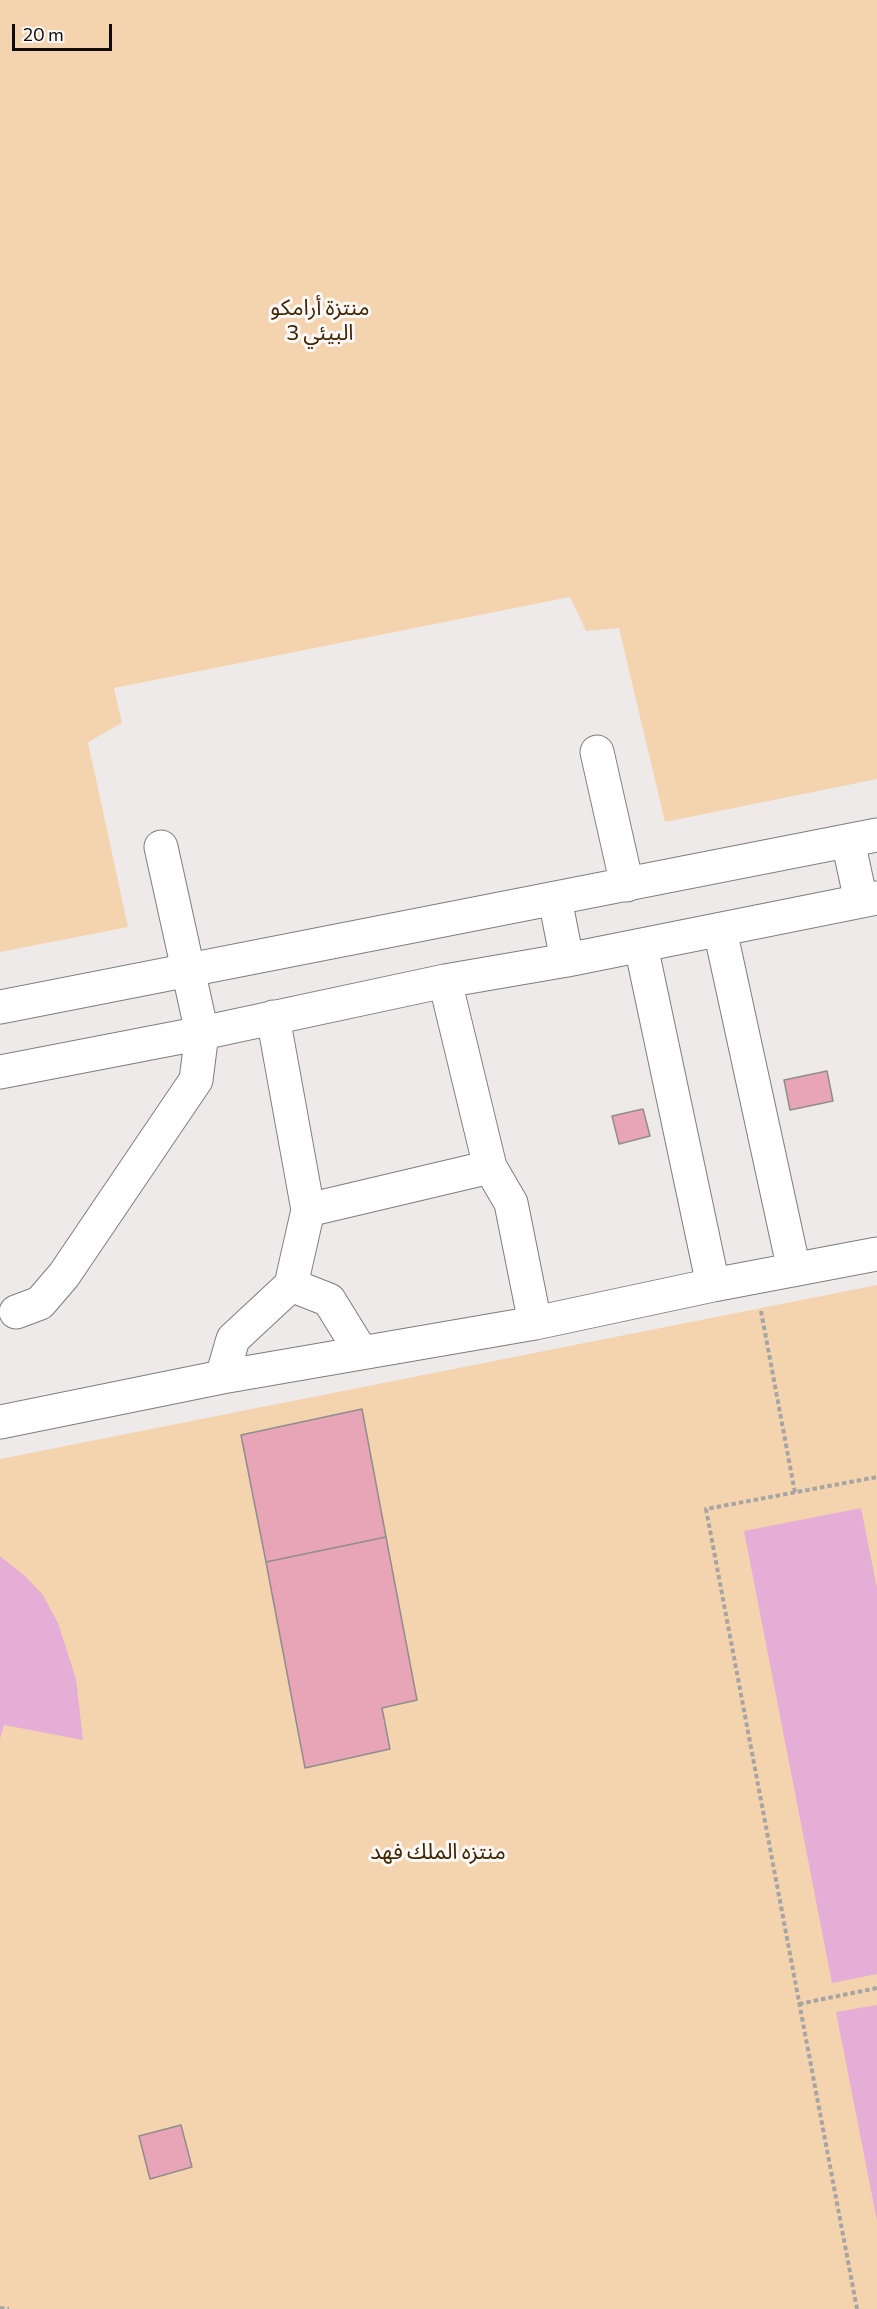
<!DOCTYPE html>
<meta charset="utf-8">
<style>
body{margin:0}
#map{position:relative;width:877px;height:2309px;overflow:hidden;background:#eeeaea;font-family:Commissioner,sans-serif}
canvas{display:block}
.scale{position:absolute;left:12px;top:24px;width:100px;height:27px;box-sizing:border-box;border:3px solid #0d0b0b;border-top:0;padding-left:8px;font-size:18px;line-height:21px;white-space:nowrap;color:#0d0b0b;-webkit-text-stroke:4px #fcf8f7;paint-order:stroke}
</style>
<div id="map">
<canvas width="877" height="2309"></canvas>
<div class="scale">20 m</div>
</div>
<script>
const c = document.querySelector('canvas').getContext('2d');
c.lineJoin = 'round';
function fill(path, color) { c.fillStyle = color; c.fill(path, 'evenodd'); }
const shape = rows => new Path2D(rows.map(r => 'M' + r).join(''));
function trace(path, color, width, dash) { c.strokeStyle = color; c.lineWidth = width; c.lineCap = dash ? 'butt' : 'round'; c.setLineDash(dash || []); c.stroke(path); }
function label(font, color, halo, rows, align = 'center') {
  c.font = font + ' Commissioner,"Noto Sans Arabic",sans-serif'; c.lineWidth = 6; c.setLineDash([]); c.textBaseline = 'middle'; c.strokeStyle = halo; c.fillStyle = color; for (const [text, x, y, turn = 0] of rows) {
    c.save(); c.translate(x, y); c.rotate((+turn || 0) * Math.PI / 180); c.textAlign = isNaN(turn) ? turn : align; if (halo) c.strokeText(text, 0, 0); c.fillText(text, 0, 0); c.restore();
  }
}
fill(shape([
 [0,0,877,0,877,779,665,822,619,628,586,631,570,597,114,688,122,723,88,742,128,927,0,952],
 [877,1285,877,2309,0,2309,0,1459]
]), '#f4d4ae');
fill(shape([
 [861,1508,877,1588,877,1974,832,1983,744,1531],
 [0,1556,26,1577,43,1595,58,1623,76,1679,83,1740,4,1725,0,1739],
 [877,2005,877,2221,836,2012]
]), '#e5aed6');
const building = shape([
 [827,1071,833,1101,790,1110,784,1080,827,1071],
 [643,1109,650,1136,619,1144,612,1116,643,1109],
 [362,1409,386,1537,266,1562,241,1435,362,1409],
 [386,1537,417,1700,382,1708,390,1749,305,1768,266,1562,386,1537],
 [181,2125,192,2167,150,2179,139,2136,181,2125]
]);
fill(building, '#e7a5b7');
trace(building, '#908d8d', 1.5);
const minor = shape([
 [597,752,627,885],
 [848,841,861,901],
 [555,899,567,960],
 [720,930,794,1270],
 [641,946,713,1285],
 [445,981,490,1167,511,1203,535,1323],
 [0,1007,877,835],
 [0,1072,202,1033,445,981,567,960,877,898],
 [308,1210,490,1167],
 [291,1285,329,1300,361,1352],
 [16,1312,40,1303,64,1275,196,1080,202,1033,161,847],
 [222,1377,233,1339,291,1285,308,1210,273,1017],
 [0,1422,222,1377,535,1323,713,1285,877,1254]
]);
trace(minor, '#807c7c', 35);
trace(shape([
 [761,1311,795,1493],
 [799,2004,877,1988],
 [0,2308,9,2309],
 [857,2309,706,1509,877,1477]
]), '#a7a4a4', 4, [4.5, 3]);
trace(minor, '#fff', 33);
label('22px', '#412600', '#fcf8f7', [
 ["منتزة أرامكو",320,308],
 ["البيئي 3",320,333],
 ["منتزه الملك فهد",438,1852]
]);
</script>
